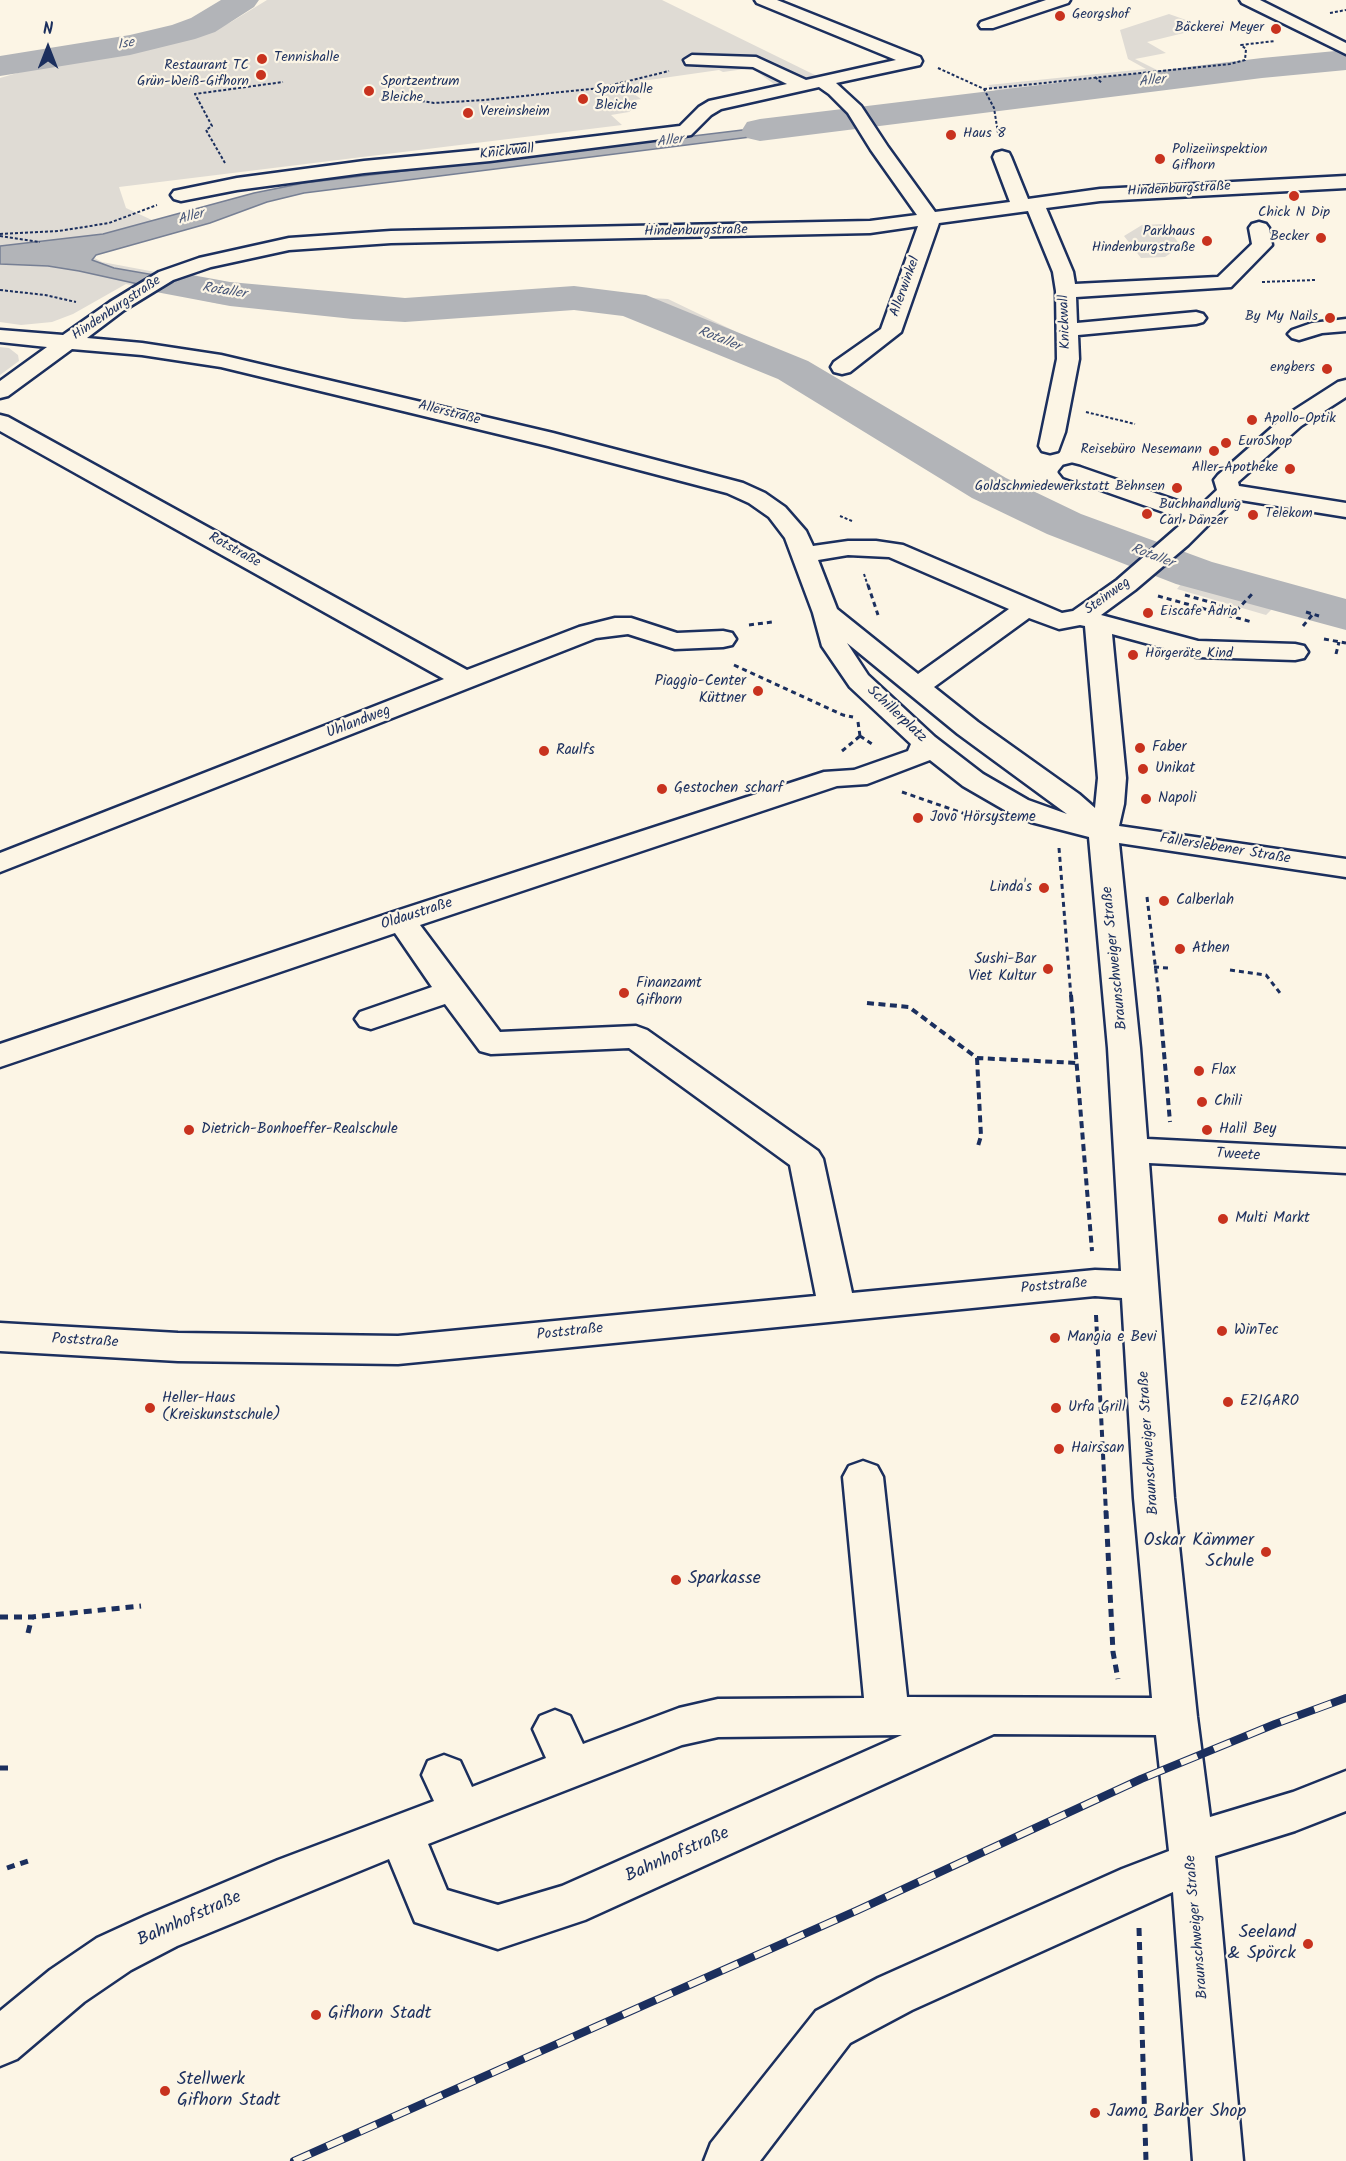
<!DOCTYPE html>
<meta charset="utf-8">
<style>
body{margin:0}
#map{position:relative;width:1346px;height:2161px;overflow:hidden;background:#fcf5e5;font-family:Kalam,sans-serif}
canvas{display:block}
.north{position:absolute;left:18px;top:18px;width:60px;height:60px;-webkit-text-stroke:4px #fcf5e5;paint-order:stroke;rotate:0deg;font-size:16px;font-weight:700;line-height:24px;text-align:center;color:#1b2f5e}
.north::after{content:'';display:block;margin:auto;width:21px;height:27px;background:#1b2f5e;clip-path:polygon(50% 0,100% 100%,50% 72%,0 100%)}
</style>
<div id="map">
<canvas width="1346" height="2161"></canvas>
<div class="north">N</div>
</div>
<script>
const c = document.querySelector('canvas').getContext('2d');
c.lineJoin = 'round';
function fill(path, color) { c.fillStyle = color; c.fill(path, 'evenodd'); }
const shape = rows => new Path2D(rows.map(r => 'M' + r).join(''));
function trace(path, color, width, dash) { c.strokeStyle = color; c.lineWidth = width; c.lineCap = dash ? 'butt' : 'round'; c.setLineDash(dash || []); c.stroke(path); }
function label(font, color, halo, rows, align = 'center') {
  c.font = font + ' Kalam,sans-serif'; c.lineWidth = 4.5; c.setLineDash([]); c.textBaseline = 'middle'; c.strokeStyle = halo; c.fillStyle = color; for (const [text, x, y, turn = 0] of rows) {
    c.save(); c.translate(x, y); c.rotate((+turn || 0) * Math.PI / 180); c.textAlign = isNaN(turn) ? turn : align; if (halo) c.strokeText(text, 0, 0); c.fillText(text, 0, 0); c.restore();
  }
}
fill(shape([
 [267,0,662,0,819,77,774,84,752,68,723,72,719,70,642,81,645,84,617,88,625,95,634,94,641,99,635,100,639,104,629,112,611,115,622,125,119,187,126,208,154,221,103,234,61,240,102,262,225,285,343,299,406,305,558,293,668,299,828,376,932,439,1005,489,1117,538,1206,568,1346,607,1346,624,1276,605,1266,615,1177,589,1185,579,1064,537,984,498,794,383,653,319,615,309,559,308,493,315,387,321,220,304,126,284,73,314,52,322,21,325,0,322,0,78,31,69,147,50,203,35,231,22],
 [1169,14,1186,20,1177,24,1192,31,1147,42,1166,53,1135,59,1167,75,999,94,988,85,1146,69,1128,59,1120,30],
 [1164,224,1181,246,1165,257,1141,258,1124,236,1142,225],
 [0,347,9,348,18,355,19,361,0,375]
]), '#dfdbd4');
const water = shape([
 [850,117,854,124,304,193,267,202,210,223,96,255,92,260,114,268,212,285,262,291,254,304,206,299,79,271,48,266,0,264,0,246,103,234,254,193,304,183,850,117]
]);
fill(water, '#b2b4b8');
trace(water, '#767f94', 1.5);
fill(shape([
 [221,0,259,0,254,7,215,32,195,39,130,55,0,76,0,56,130,35,172,25,191,18,221,0],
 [1346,50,1346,70,1262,78,760,141,747,138,742,130,747,122,760,119,1262,58,1346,50],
 [170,271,230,282,405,298,574,286,646,295,808,361,1006,478,1081,514,1212,562,1346,599,1346,630,1176,584,1047,534,972,498,778,379,623,316,574,310,405,322,353,319,230,306,156,292,150,283,156,274,170,271]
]), '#b2b4b8');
const minor = shape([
 [755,0,777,0,920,57,922,61,920,65,836,83,861,106,888,147,935,212,1010,202,993,157,995,153,1002,151,1009,153,1011,157,1028,199,1100,189,1346,176,1346,188,1100,201,1046,208,1073,272,1075,284,1218,277,1252,244,1249,228,1252,224,1259,222,1266,224,1269,228,1272,245,1231,287,1076,297,1077,323,1196,312,1203,314,1206,318,1203,322,1196,324,1078,335,1079,359,1065,432,1058,451,1050,453,1042,451,1039,446,1057,359,1056,291,1053,272,1028,211,939,223,901,332,850,372,842,374,834,372,831,367,834,362,881,329,918,226,870,233,391,243,289,250,211,267,173,280,124,310,87,338,142,343,221,355,553,433,743,483,765,493,785,507,806,531,813,546,848,541,876,541,903,545,1062,613,1073,611,1117,580,1186,520,1064,477,1060,472,1064,467,1072,465,1080,467,1198,508,1217,490,1214,480,1218,475,1285,416,1338,382,1346,380,1346,397,1301,426,1238,482,1239,486,1346,503,1346,517,1234,499,1188,545,1135,590,1101,615,1198,641,1295,644,1304,646,1308,652,1304,658,1295,660,1197,657,1112,634,1126,778,1124,804,1119,826,1346,859,1346,877,1119,843,1140,1048,1147,1139,1346,1149,1346,1173,1149,1163,1174,1498,1197,1717,1210,1817,1293,1792,1346,1771,1346,1811,1295,1831,1215,1856,1243,2161,1193,2161,1173,1892,912,2010,850,2043,760,2161,704,2161,711,2143,816,2011,878,1978,1122,1869,1169,1851,1156,1735,994,1734,585,1920,498,1949,415,1922,389,1859,177,1946,131,1970,84,2002,17,2059,0,2066,0,2011,50,1970,97,1938,145,1916,278,1860,434,1801,422,1775,428,1761,444,1755,460,1761,472,1787,546,1758,533,1729,540,1716,555,1710,570,1716,583,1744,679,1708,718,1699,864,1698,843,1477,849,1466,863,1461,877,1466,883,1477,907,1697,1152,1698,1134,1498,1122,1298,1095,1296,398,1364,178,1361,0,1351,0,1323,178,1333,398,1336,816,1296,790,1165,629,1048,491,1054,480,1051,445,1004,371,1029,360,1026,355,1019,360,1012,432,987,395,933,0,1067,0,1044,390,913,824,772,854,770,908,751,911,744,850,687,822,646,813,613,785,538,769,517,749,503,727,493,548,446,221,367,142,355,72,349,8,396,0,398,0,381,47,347,0,342,0,330,63,335,110,302,159,272,199,258,289,238,391,231,870,221,917,215,871,150,848,113,829,94,819,87,721,109,711,115,691,135,685,136,490,161,364,173,237,190,181,201,174,199,171,195,174,191,237,178,364,161,490,149,680,126,699,107,709,101,787,84,753,67,686,64,684,60,692,55,756,57,806,80,896,60,757,3,755,0],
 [848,555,889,557,1009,609,918,674,837,609,818,560,848,555],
 [1029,618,1059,629,1080,625,1085,626,1098,778,1095,808,1079,794,978,722,934,687,1029,618],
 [847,643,958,734,1067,814,1028,800,983,774,935,737,868,675,847,643],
 [930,760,963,786,1008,812,1031,822,1089,837,1108,1048,1121,1271,1095,1270,852,1293,823,1159,818,1151,647,1030,636,1026,500,1032,420,925,837,786,867,784,930,760],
 [902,1735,562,1886,498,1905,447,1890,428,1844,682,1745,718,1737,902,1735],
 [1046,0,1070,0,1068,3,993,28,981,28,979,25,981,22,1046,0],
 [1240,0,1260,0,1346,43,1346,54,1242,3,1240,0],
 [1346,319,1346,331,1322,333,1299,340,1292,338,1288,334,1292,330,1312,323,1346,319],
 [0,415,8,417,467,670,579,627,615,618,631,618,677,633,723,631,732,633,736,639,732,645,723,647,675,649,628,634,596,638,0,872,0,853,444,679,0,431,0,415]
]);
trace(minor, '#1b2f5e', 5);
trace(shape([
 [1330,13,1346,10],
 [938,68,984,89,994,108,998,133],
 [1095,77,1102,83],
 [984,89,1230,64,1245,60,1246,49,1241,45,1275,41],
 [392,96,434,103,485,100,600,88,669,71],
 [225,163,206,130,212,126,195,94,283,82],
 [0,234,59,231,109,223,157,205],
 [0,236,40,242],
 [1262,282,1315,280],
 [0,290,45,295,76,302],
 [1086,412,1135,424],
 [840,516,852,521],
 [864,574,868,586]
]), '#1b2f5e', 2, [3, 2]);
trace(shape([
 [868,585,878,615],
 [1185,595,1238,610],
 [1158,596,1252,622],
 [1236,611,1254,592],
 [1306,612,1319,616],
 [749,625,772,622],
 [1303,626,1313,614],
 [1324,639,1346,643],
 [1336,654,1339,642],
 [734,665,843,715,853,717],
 [858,722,860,736],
 [860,736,872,744],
 [842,751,860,736],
 [902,792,974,817],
 [1059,848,1071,997],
 [1147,897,1159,997],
 [1154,967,1168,968],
 [1230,970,1266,975,1280,993]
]), '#1b2f5e', 3, [5, 4]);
trace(shape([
 [1071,995,1092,1251],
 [1159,995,1170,1122],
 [867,1003,909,1007,977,1058,1077,1063],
 [977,1058,981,1136,978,1146],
 [1096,1315,1106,1513]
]), '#1b2f5e', 4, [7, 4.5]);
trace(shape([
 [1106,1511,1113,1652,1118,1679],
 [0,1617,32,1617,141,1606],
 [28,1633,32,1617],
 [0,1768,9,1768],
 [7,1868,28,1861],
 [1139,1928,1146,2161]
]), '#1b2f5e', 5, [8, 6]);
fill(minor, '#fcf5e5');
const rail = shape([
 [294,2161,858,1910,1141,1779,1275,1724,1346,1698]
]);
trace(rail, '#1b2f5e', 8);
trace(rail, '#fcf5e5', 6, [18]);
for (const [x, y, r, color] of [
 [1060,16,6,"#c8321e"],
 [1276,29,6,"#c8321e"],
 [262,59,6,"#c8321e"],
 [261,75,6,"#c8321e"],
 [369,91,6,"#c8321e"],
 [583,99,6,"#c8321e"],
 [468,113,6,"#c8321e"],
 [951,135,6,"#c8321e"],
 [1160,159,6,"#c8321e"],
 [1294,196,6,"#c8321e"],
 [1321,238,6,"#c8321e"],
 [1207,241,6,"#c8321e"],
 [1330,318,6,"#c8321e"],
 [1327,369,6,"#c8321e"],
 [1252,420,6,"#c8321e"],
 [1226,443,6,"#c8321e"],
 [1214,451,6,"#c8321e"],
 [1290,469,6,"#c8321e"],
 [1177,488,6,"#c8321e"],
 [1147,514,6,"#c8321e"],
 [1253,515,6,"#c8321e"],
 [1148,613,6,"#c8321e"],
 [1133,655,6,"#c8321e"],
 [758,691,6,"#c8321e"],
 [1140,748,6,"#c8321e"],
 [544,751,6,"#c8321e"],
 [1143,769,6,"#c8321e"],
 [662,789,6,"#c8321e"],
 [1146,799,6,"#c8321e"],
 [918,818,6,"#c8321e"],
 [1044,888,6,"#c8321e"],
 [1164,901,6,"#c8321e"],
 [1180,949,6,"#c8321e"],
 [1048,969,6,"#c8321e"],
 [624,993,6,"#c8321e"],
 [1199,1071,6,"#c8321e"],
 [1202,1102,6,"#c8321e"],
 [189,1130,6,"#c8321e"],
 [1207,1130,6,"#c8321e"],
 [1223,1219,6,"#c8321e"],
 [1222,1331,6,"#c8321e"],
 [1055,1338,6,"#c8321e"],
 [1228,1402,6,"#c8321e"],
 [150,1408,6,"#c8321e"],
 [1056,1408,6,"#c8321e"],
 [1059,1449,6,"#c8321e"],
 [1266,1552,6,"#c8321e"],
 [676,1580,6,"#c8321e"],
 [1308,1944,6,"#c8321e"],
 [316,2015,6,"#c8321e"],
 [165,2091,6,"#c8321e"],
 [1095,2113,6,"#c8321e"]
]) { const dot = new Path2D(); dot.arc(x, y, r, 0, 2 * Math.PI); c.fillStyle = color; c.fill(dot); trace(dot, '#fcf5e5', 2); }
label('14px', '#1b2f5e', '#fcf5e5', [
 ["Georgshof",1072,16],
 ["Bäckerei Meyer",1264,29,"right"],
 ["Tennishalle",274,59],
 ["Restaurant TC",249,67,"right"],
 ["Grün-Weiß-Gifhorn",249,83,"right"],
 ["Sportzentrum",381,83],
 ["Bleiche",381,99],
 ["Sporthalle",595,91],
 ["Bleiche",595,107],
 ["Vereinsheim",480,113],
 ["Haus 8",963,135],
 ["Polizeiinspektion",1172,151],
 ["Gifhorn",1172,167],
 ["Chick N Dip",1294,214,"center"],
 ["Parkhaus",1195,233,"right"],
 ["Hindenburgstraße",1195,249,"right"],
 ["Becker",1309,238,"right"],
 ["By My Nails",1318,318,"right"],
 ["engbers",1315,369,"right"],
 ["Apollo-Optik",1264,420],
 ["EuroShop",1238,443],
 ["Reisebüro Nesemann",1202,451,"right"],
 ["Aller-Apotheke",1278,469,"right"],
 ["Goldschmiedewerkstatt Behnsen",1165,488,"right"],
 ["Buchhandlung",1159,506],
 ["Carl Dänzer",1159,522],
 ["Telekom",1265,515],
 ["Eiscafe Adria",1160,613],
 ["Hörgeräte Kind",1145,655]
], 'left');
label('italic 14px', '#485779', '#fcf5e5', [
 ["Ise",126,45,-11],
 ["Aller",1152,82,-6],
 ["Aller",670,142,-7],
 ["Aller",191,218,-15],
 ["Rotaller",224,292,9],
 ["Rotaller",719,340,22],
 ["Rotaller",1152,557,21]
]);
label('14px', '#1b2f5e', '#fcf5e5', [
 ["Knickwall",507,153,-6],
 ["Hindenburgstraße",1179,190,-3],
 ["Hindenburgstraße",696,232,-1],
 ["Allerwinkel",906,287,-70],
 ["Hindenburgstraße",117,309,-34],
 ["Knickwall",1066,322,-92],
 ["Allerstraße",449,414,14],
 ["Rotstraße",234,551,29],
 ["Steinweg",1108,597,-36]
]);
label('15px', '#1b2f5e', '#fcf5e5', [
 ["Piaggio-Center",746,682,"right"],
 ["Küttner",746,699,"right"],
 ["Faber",1152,748],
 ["Raulfs",556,751],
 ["Unikat",1155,769],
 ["Gestochen scharf",674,789],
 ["Napoli",1158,799],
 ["Jovo Hörsysteme",930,818],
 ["Linda's",1032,888,"right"],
 ["Calberlah",1176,901],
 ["Athen",1192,949],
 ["Sushi-Bar",1036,960,"right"],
 ["Viet Kultur",1036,977,"right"],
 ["Finanzamt",636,984],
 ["Gifhorn",636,1001],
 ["Flax",1211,1071],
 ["Chili",1214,1102],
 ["Dietrich-Bonhoeffer-Realschule",201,1130],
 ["Halil Bey",1219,1130],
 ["Multi Markt",1235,1219],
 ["WinTec",1234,1331],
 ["Mangia e Bevi",1067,1338],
 ["Heller-Haus",162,1399],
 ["(Kreiskunstschule)",162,1416],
 ["EZIGARO",1240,1402],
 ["Urfa Grill",1068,1408],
 ["Hairssan",1071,1449]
], 'left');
label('15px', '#1b2f5e', '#fcf5e5', [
 ["Schillerplatz",896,715,43],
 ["Uhlandweg",359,723,-21],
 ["Fallerslebener Straße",1225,850,9],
 ["Oldaustraße",417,915,-18],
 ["Braunschweiger Straße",1116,958,-96],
 ["Tweete",1238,1156,3],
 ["Poststraße",1054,1287,-5],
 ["Poststraße",570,1333,-6],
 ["Poststraße",85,1342,3],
 ["Braunschweiger Straße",1150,1443,-94],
 ["Braunschweiger Straße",1198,1927,-95]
]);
label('18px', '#1b2f5e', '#fcf5e5', [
 ["Oskar Kämmer",1254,1542,"right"],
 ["Schule",1254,1563,"right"],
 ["Sparkasse",688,1580],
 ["Seeland",1296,1934,"right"],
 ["& Spörck",1296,1955,"right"],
 ["Gifhorn Stadt",328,2015],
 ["Stellwerk",177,2081],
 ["Gifhorn Stadt",177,2102],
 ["Jamo Barber Shop",1107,2113]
], 'left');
label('18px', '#1b2f5e', '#fcf5e5', [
 ["Bahnhofstraße",678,1856,-24],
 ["Bahnhofstraße",190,1920,-24]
]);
</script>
